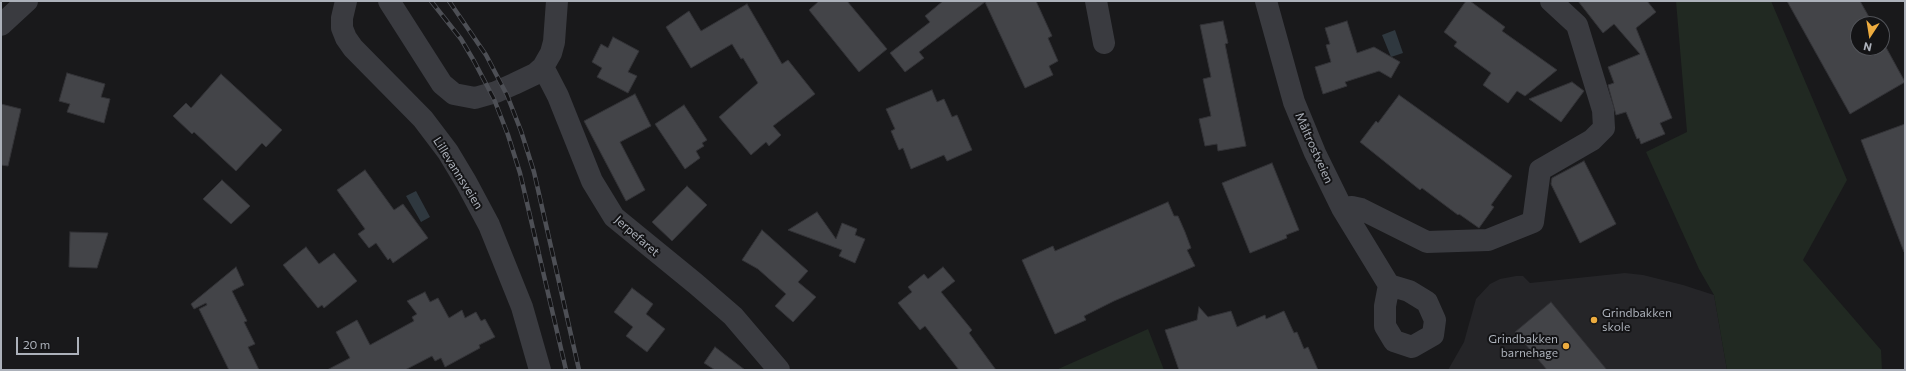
<!DOCTYPE html>
<meta charset="utf-8">
<style>
body{margin:0}
#map{position:relative;width:1906px;height:371px;overflow:hidden;background:#19191b;font-family:Commissioner,sans-serif}
canvas{display:block}
.frame{position:absolute;inset:0;border:2px solid #acb1ba;pointer-events:none}
.north{position:absolute;left:1850px;top:16px;width:40px;height:40px;box-sizing:border-box;background:#141416;border:1px solid #515358;border-radius:50%;rotate:192deg;font-size:11px;font-weight:700;line-height:16px;text-align:center;color:#acb1ba}
.north::after{content:'';display:block;margin:auto;width:14px;height:18px;background:#edac3f;clip-path:polygon(50% 0,100% 100%,50% 72%,0 100%)}
.scale{position:absolute;left:16px;top:337px;width:63px;height:18px;box-sizing:border-box;border:2px solid #acb1ba;border-top:0;padding-left:5px;font-size:12px;line-height:14px;white-space:nowrap;color:#acb1ba;-webkit-text-stroke:3px #141416;paint-order:stroke}
</style>
<div id="map">
<canvas width="1906" height="371"></canvas>
<div class="frame"></div>
<div class="north">N</div>
<div class="scale">20 m</div>
</div>
<script>
const c = document.querySelector('canvas').getContext('2d');
c.lineJoin = 'round';
function fill(path, color) { c.fillStyle = color; c.fill(path, 'evenodd'); }
const shape = rows => new Path2D(rows.map(r => 'M' + r).join(''));
function trace(path, color, width, dash) { c.strokeStyle = color; c.lineWidth = width; c.lineCap = dash ? 'butt' : 'round'; c.setLineDash(dash || []); c.stroke(path); }
function label(font, color, halo, rows, align = 'center') {
  c.font = font + ' Commissioner,sans-serif'; c.lineWidth = 4; c.setLineDash([]); c.textBaseline = 'middle'; c.strokeStyle = halo; c.fillStyle = color; for (const [text, x, y, turn = 0] of rows) {
    c.save(); c.translate(x, y); c.rotate((+turn || 0) * Math.PI / 180); c.textAlign = isNaN(turn) ? turn : align; if (halo) c.strokeText(text, 0, 0); c.fillText(text, 0, 0); c.restore();
  }
}
fill(shape([
 [1625,273,1643,275,1683,285,1714,295,1727,370,1448,370,1464,342,1476,299,1490,284,1500,279,1516,276,1523,276,1530,283]
]), '#252528');
fill(shape([
 [1676,1,1771,1,1847,180,1803,260,1881,350,1882,370,1727,370,1714,295,1699,269,1646,152,1687,132],
 [1148,329,1164,370,1056,370]
]), '#212922');
fill(shape([
 [1395,30,1403,53,1391,57,1382,35],
 [416,191,430,217,421,222,406,196]
]), '#2f383f');
const building = shape([
 [819,1,847,1,887,49,859,72,809,10,819,1],
 [943,1,1036,1,1052,36,1048,38,1058,61,1049,66,1053,75,1025,88,985,2,919,52,924,58,905,72,890,53,930,22,925,16,943,1],
 [1466,1,1470,1,1505,27,1502,31,1557,70,1525,96,1517,91,1508,103,1483,85,1491,73,1454,46,1457,42,1444,32,1466,1],
 [1578,1,1647,1,1656,12,1636,28,1672,118,1660,123,1665,134,1641,144,1639,138,1637,139,1626,112,1616,115,1608,85,1614,83,1608,67,1640,54,1614,24,1603,33,1578,1],
 [1787,1,1860,1,1873,24,1858,24,1858,48,1882,48,1882,40,1905,82,1850,114,1787,1],
 [747,4,782,64,788,60,815,94,773,126,781,135,769,146,766,142,751,155,719,117,758,83,743,58,741,59,732,44,691,68,666,27,689,11,701,31,747,4],
 [1223,21,1228,43,1225,44,1246,146,1218,151,1217,144,1205,146,1199,119,1211,116,1203,79,1211,77,1200,25,1223,21],
 [1347,21,1357,53,1374,47,1400,62,1391,78,1379,71,1345,82,1347,86,1323,94,1315,67,1331,62,1326,45,1330,44,1325,28,1347,21],
 [613,37,639,51,628,72,637,76,628,93,597,77,602,68,592,62,601,44,608,48,613,37],
 [67,73,105,84,101,97,110,99,104,123,67,112,70,104,59,101,67,73],
 [221,74,282,130,266,147,262,143,236,171,194,132,192,134,173,116,186,103,191,108,221,74],
 [1572,82,1584,91,1561,122,1529,99,1572,82],
 [932,90,937,102,944,99,952,117,957,115,972,150,947,161,944,155,911,169,903,148,899,150,891,131,895,129,886,109,932,90],
 [635,94,651,126,620,142,645,190,626,201,584,121,635,94],
 [1399,95,1512,176,1491,205,1494,207,1479,228,1459,214,1458,215,1422,188,1420,190,1360,142,1376,121,1378,123,1399,95],
 [1,104,21,109,8,166,1,165,1,104],
 [684,105,707,140,702,143,704,146,696,151,700,158,685,169,655,124,684,105],
 [1905,124,1905,251,1904,252,1861,140,1905,124],
 [1584,161,1616,224,1580,243,1551,184,1552,178,1584,161],
 [1272,163,1299,230,1286,235,1287,238,1250,253,1222,183,1272,163],
 [365,170,394,210,403,204,428,238,393,263,390,258,388,260,376,243,369,248,358,234,365,229,337,190,365,170],
 [222,180,250,206,231,224,203,199,222,180],
 [687,186,707,205,672,241,652,222,687,186],
 [1168,202,1174,216,1178,216,1185,232,1191,248,1187,250,1195,266,1114,301,1084,316,1086,320,1055,334,1022,260,1053,246,1055,251,1168,202],
 [817,212,836,239,842,223,857,229,855,235,865,239,855,263,839,256,842,250,788,230,817,212],
 [762,230,808,271,798,282,816,297,793,322,775,306,786,294,758,269,742,260,762,230],
 [70,232,108,233,97,268,69,267,70,232],
 [306,247,319,264,334,253,357,281,324,308,322,305,318,308,283,265,306,247],
 [236,267,244,285,232,291,247,321,244,322,255,344,248,347,259,370,229,370,199,309,207,305,206,303,194,309,191,304,236,267],
 [943,267,955,281,941,292,972,330,969,333,996,370,959,370,925,326,920,330,898,303,912,292,908,287,924,274,928,279,943,267],
 [632,288,653,304,646,314,665,329,647,352,626,336,633,327,614,312,632,288],
 [425,292,430,302,438,298,449,318,462,310,465,318,476,312,481,321,485,319,495,337,479,345,480,348,445,367,441,358,435,361,432,356,405,370,327,370,350,358,336,332,357,320,370,345,414,321,412,317,417,314,407,301,425,292],
 [1551,302,1607,370,1547,370,1515,332,1551,302],
 [1199,307,1208,317,1231,311,1237,327,1265,315,1266,319,1284,311,1294,333,1297,332,1304,349,1308,347,1318,370,1179,370,1165,330,1197,320,1199,307],
 [715,347,745,370,715,370,704,363,715,347]
]);
fill(building, '#434448');
trace(building, '#333337', 1);
trace(shape([
 [346,1,342,18,342,28,346,38,353,48,423,119,448,152,466,182,489,225,522,307,540,370],
 [389,1,442,84,454,94,475,98,496,92,514,84,535,74,543,67,551,53,554,42,557,1],
 [1096,1,1104,43],
 [1266,1,1294,102,1315,153,1342,208,1389,285,1409,291,1427,302,1435,320,1433,335,1412,347,1394,341,1385,326,1385,306,1389,285],
 [1,25,27,1],
 [543,67,558,96,592,181,614,217,696,284,733,316,779,370],
 [1342,208,1352,207,1361,209,1427,242,1488,240,1533,222,1540,170,1592,140,1604,128,1603,110,1577,25,1551,1]
]), '#3a3b40', 22);
const rail = shape([
 [431,1,461,39,474,61,494,99,508,135,520,173,566,370],
 [449,1,486,55,507,95,521,131,534,172,579,370]
]);
trace(rail, '#4d4f55', 4.5);
trace(rail, '#141416', 3, [9]);
for (const [x, y, r, color] of [
 [1594,320,4,"#edac3f"],
 [1566,346,4,"#edac3f"]
]) { const dot = new Path2D(); dot.arc(x, y, r, 0, 2 * Math.PI); c.fillStyle = color; c.fill(dot); trace(dot, '#141416', 1.5); }
label('12px', '#acb1ba', '#141416', [
 ["Måltrostveien",1314,148,66],
 ["Lillevannsveien",458,173,58],
 ["Jerpefaret",637,236,41]
]);
label('12px', '#acb1ba', '#141416', [
 ["Grindbakken",1602,313],
 ["skole",1602,327],
 ["Grindbakken",1558,339,"right"],
 ["barnehage",1558,353,"right"]
], 'left');
</script>
